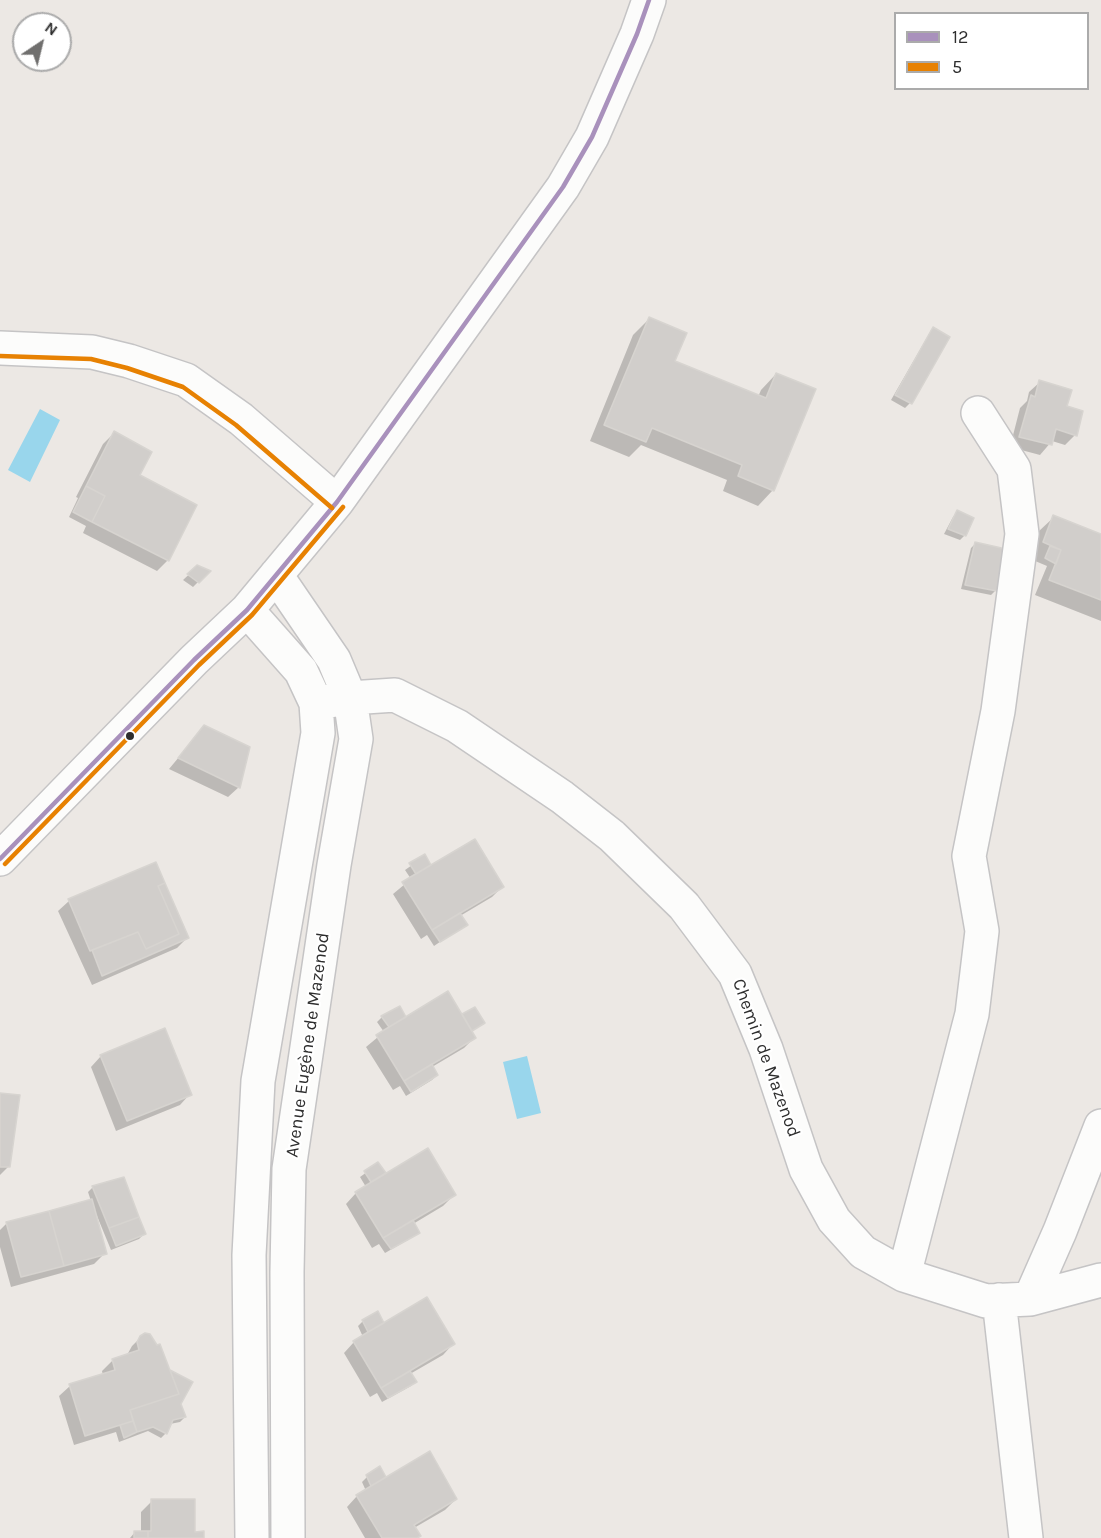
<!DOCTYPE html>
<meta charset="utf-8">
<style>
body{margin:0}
#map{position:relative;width:1101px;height:1538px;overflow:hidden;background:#ece8e4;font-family:Karla,sans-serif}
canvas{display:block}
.legend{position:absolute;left:894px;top:12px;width:195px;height:78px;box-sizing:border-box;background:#fff;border:2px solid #ababab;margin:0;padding:8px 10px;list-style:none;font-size:18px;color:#2e2e2e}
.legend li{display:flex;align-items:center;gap:12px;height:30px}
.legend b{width:30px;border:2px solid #ababab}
.north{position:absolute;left:12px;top:12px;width:60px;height:60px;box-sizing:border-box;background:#fff;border:2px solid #ababab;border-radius:50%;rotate:35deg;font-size:16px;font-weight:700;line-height:24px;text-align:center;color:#2e2e2e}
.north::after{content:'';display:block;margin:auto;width:21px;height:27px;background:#706f6e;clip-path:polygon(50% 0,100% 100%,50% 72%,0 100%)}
</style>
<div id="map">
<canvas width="1101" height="1538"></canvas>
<ul class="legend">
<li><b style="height:8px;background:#a991bc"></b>12</li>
<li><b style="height:8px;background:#e78102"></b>5</li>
</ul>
<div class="north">N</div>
</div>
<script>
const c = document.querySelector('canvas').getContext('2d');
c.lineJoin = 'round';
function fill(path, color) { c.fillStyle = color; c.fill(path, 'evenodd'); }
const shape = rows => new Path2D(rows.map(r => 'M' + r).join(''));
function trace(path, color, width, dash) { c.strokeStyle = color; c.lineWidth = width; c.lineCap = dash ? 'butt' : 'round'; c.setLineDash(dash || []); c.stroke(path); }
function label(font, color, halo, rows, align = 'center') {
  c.font = font + ' Karla,sans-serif'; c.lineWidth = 4.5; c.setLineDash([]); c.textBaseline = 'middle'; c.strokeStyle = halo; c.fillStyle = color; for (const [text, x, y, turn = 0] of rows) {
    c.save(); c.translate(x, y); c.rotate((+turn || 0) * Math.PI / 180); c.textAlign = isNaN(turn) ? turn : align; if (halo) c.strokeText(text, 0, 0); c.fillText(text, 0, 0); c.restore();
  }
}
fill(shape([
 [40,409,60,420,30,482,8,470],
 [527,1056,541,1113,517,1119,503,1062]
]), '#99d6ec');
fill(shape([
 [649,319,673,362,758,397,761,390,776,374,773,490,758,506,723,491,727,480,641,445,629,457,590,441,633,335],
 [934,329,910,403,905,408,891,400,929,334],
 [1040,382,1065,407,1075,435,1065,445,1052,441,1040,455,1010,447,1020,408,1027,401,1029,392],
 [114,433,168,560,157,571,83,533,86,526,69,517,78,498,76,497,103,444],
 [958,512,965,535,960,540,944,534,953,517],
 [1054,517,1101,536,1101,621,1035,595,1047,566,1028,558,1038,532],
 [976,543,996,590,991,595,961,589,971,548],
 [197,567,208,572,193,587,183,580],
 [204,727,239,787,228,797,169,769],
 [425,856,431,867,503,886,492,897,460,916,466,924,434,946,427,935,421,939,393,894,411,879,405,870],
 [155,863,187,938,177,948,92,985,58,911,69,901],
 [463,1015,483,1023,471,1032,474,1038,464,1048,432,1067,437,1075,432,1080,406,1096,400,1086,393,1090,366,1047,384,1032,377,1022,382,1017,399,1021],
 [101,1056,190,1094,180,1105,116,1131,91,1067],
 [0,1094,8,1167,0,1175],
 [378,1164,384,1173,379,1178,454,1195,443,1206,413,1224,418,1232,413,1237,385,1253,379,1244,372,1248,346,1204,356,1193,366,1187,360,1177],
 [93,1187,144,1234,139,1239,111,1250,97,1216,95,1216,105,1253,94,1264,11,1287,0,1247,0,1230,7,1223,91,1201,88,1192],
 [363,1321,384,1324,453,1344,443,1355,410,1374,416,1381,411,1386,382,1402,377,1393,370,1397,344,1353,354,1342,363,1337,358,1326],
 [143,1335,169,1371,190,1383,179,1404,185,1417,180,1422,170,1424,166,1433,161,1438,148,1431,119,1442,116,1432,74,1445,59,1396,70,1386,103,1376,102,1371,113,1360,127,1355,132,1346],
 [367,1477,384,1477,379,1482,456,1499,445,1510,414,1528,417,1538,365,1538,347,1507,357,1496,366,1491,362,1482],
 [152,1501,193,1534,203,1538,130,1538,135,1532,141,1532,141,1512]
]), '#0003');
const building = shape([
 [649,317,687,333,675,361,766,398,776,373,816,389,774,491,738,476,742,465,652,428,646,442,604,425,649,317],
 [933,327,950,337,912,404,895,395,933,327],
 [1039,380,1072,390,1067,406,1083,411,1077,436,1056,429,1052,445,1019,437,1031,395,1035,397,1039,380],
 [114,431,152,452,140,475,197,505,169,561,92,522,105,496,86,486,114,431],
 [86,486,105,496,92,522,73,512,86,486],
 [957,510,974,518,966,536,948,529,957,510],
 [1053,515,1101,534,1101,600,1049,580,1061,550,1043,542,1053,515],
 [975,542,1006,549,997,591,965,585,975,542],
 [1050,546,1061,550,1056,564,1045,558,1050,546],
 [197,565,211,571,199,583,187,574,197,565],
 [204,725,250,747,240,788,178,758,204,725],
 [475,839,504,887,432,930,402,882,475,839],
 [425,854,431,865,416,874,409,863,425,854],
 [156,862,165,883,158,886,179,934,146,949,138,932,90,951,68,899,156,862],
 [165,883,189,938,102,976,92,950,138,932,146,949,179,934,158,886,165,883],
 [460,913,468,925,440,942,432,930,460,913],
 [448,991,476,1038,404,1081,376,1035,448,991],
 [400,1006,406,1017,389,1027,381,1016,400,1006],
 [475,1007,485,1023,472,1031,462,1014,475,1007],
 [165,1028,192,1095,127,1121,100,1055,165,1028],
 [432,1064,438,1075,411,1092,404,1081,432,1064],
 [0,1093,20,1095,10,1167,0,1167,0,1093],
 [428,1148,456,1195,383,1238,355,1192,428,1148],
 [378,1162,386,1173,371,1182,364,1171,378,1162],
 [124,1177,139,1217,109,1228,92,1186,124,1177],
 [92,1199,107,1254,64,1266,49,1211,92,1199],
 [49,1211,64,1266,21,1277,6,1222,49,1211],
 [139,1217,146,1234,116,1246,109,1228,139,1217],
 [413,1220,420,1233,391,1249,383,1238,413,1220],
 [427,1297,455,1344,381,1388,353,1341,427,1297],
 [378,1311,384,1323,368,1332,362,1320,378,1311],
 [145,1333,150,1334,157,1345,160,1344,179,1394,130,1410,133,1421,85,1436,69,1384,115,1370,112,1359,139,1350,137,1342,140,1336,145,1333],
 [170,1370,193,1382,181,1404,186,1417,173,1420,167,1434,153,1427,137,1432,130,1410,179,1394,170,1370],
 [410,1371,417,1382,388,1398,381,1388,410,1371],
 [133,1421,137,1432,124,1438,120,1425,133,1421],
 [430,1451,457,1499,414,1525,421,1536,417,1538,382,1538,356,1495,430,1451],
 [380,1466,386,1477,371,1486,366,1475,380,1466],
 [151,1499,195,1499,195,1532,204,1531,204,1538,148,1538,148,1531,151,1531,151,1499],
 [134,1531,148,1531,148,1538,134,1538,134,1531]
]);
fill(building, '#d1cecb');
trace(building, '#d7d4d0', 1.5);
const minor = shape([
 [0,348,92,352,129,361,186,380,241,419,337,502],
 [276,575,334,660,350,698,356,739,334,865,289,1169,287,1272,288,1538],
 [247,610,301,671,316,703,318,733,258,1081,249,1255,252,1538],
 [316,703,350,698,395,695,457,726,562,797,612,836,684,906,735,974,766,1049,806,1169,834,1220,863,1252,904,1275,986,1301,1030,1299,1101,1280],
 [0,859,194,660,247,610,337,502,563,187,592,137,637,34,649,0],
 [904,1275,972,1014,982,931,969,856,998,711,1022,534,1014,469,978,413],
 [1030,1299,1060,1231,1101,1126],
 [999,1300,1026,1538]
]);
trace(minor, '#c5c4c5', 36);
trace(minor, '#fcfcfb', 33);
trace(shape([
 [0,859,194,660,247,610,337,502,563,187,592,137,637,34,649,0]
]), '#a991bc', 4.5);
trace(shape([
 [0,356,91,359,127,368,183,387,236,425,332,508],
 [5,864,199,665,252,615,343,507]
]), '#e78102', 4.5);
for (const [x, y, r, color] of [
 [130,736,5,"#2e2e2e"]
]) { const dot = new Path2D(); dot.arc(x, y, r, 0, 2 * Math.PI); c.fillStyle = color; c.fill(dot); trace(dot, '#fff', 2); }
label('18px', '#2e2e2e', '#fff', [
 ["Avenue Eugène de Mazenod",308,1045,-82],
 ["Chemin de Mazenod",766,1058,70]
]);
</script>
